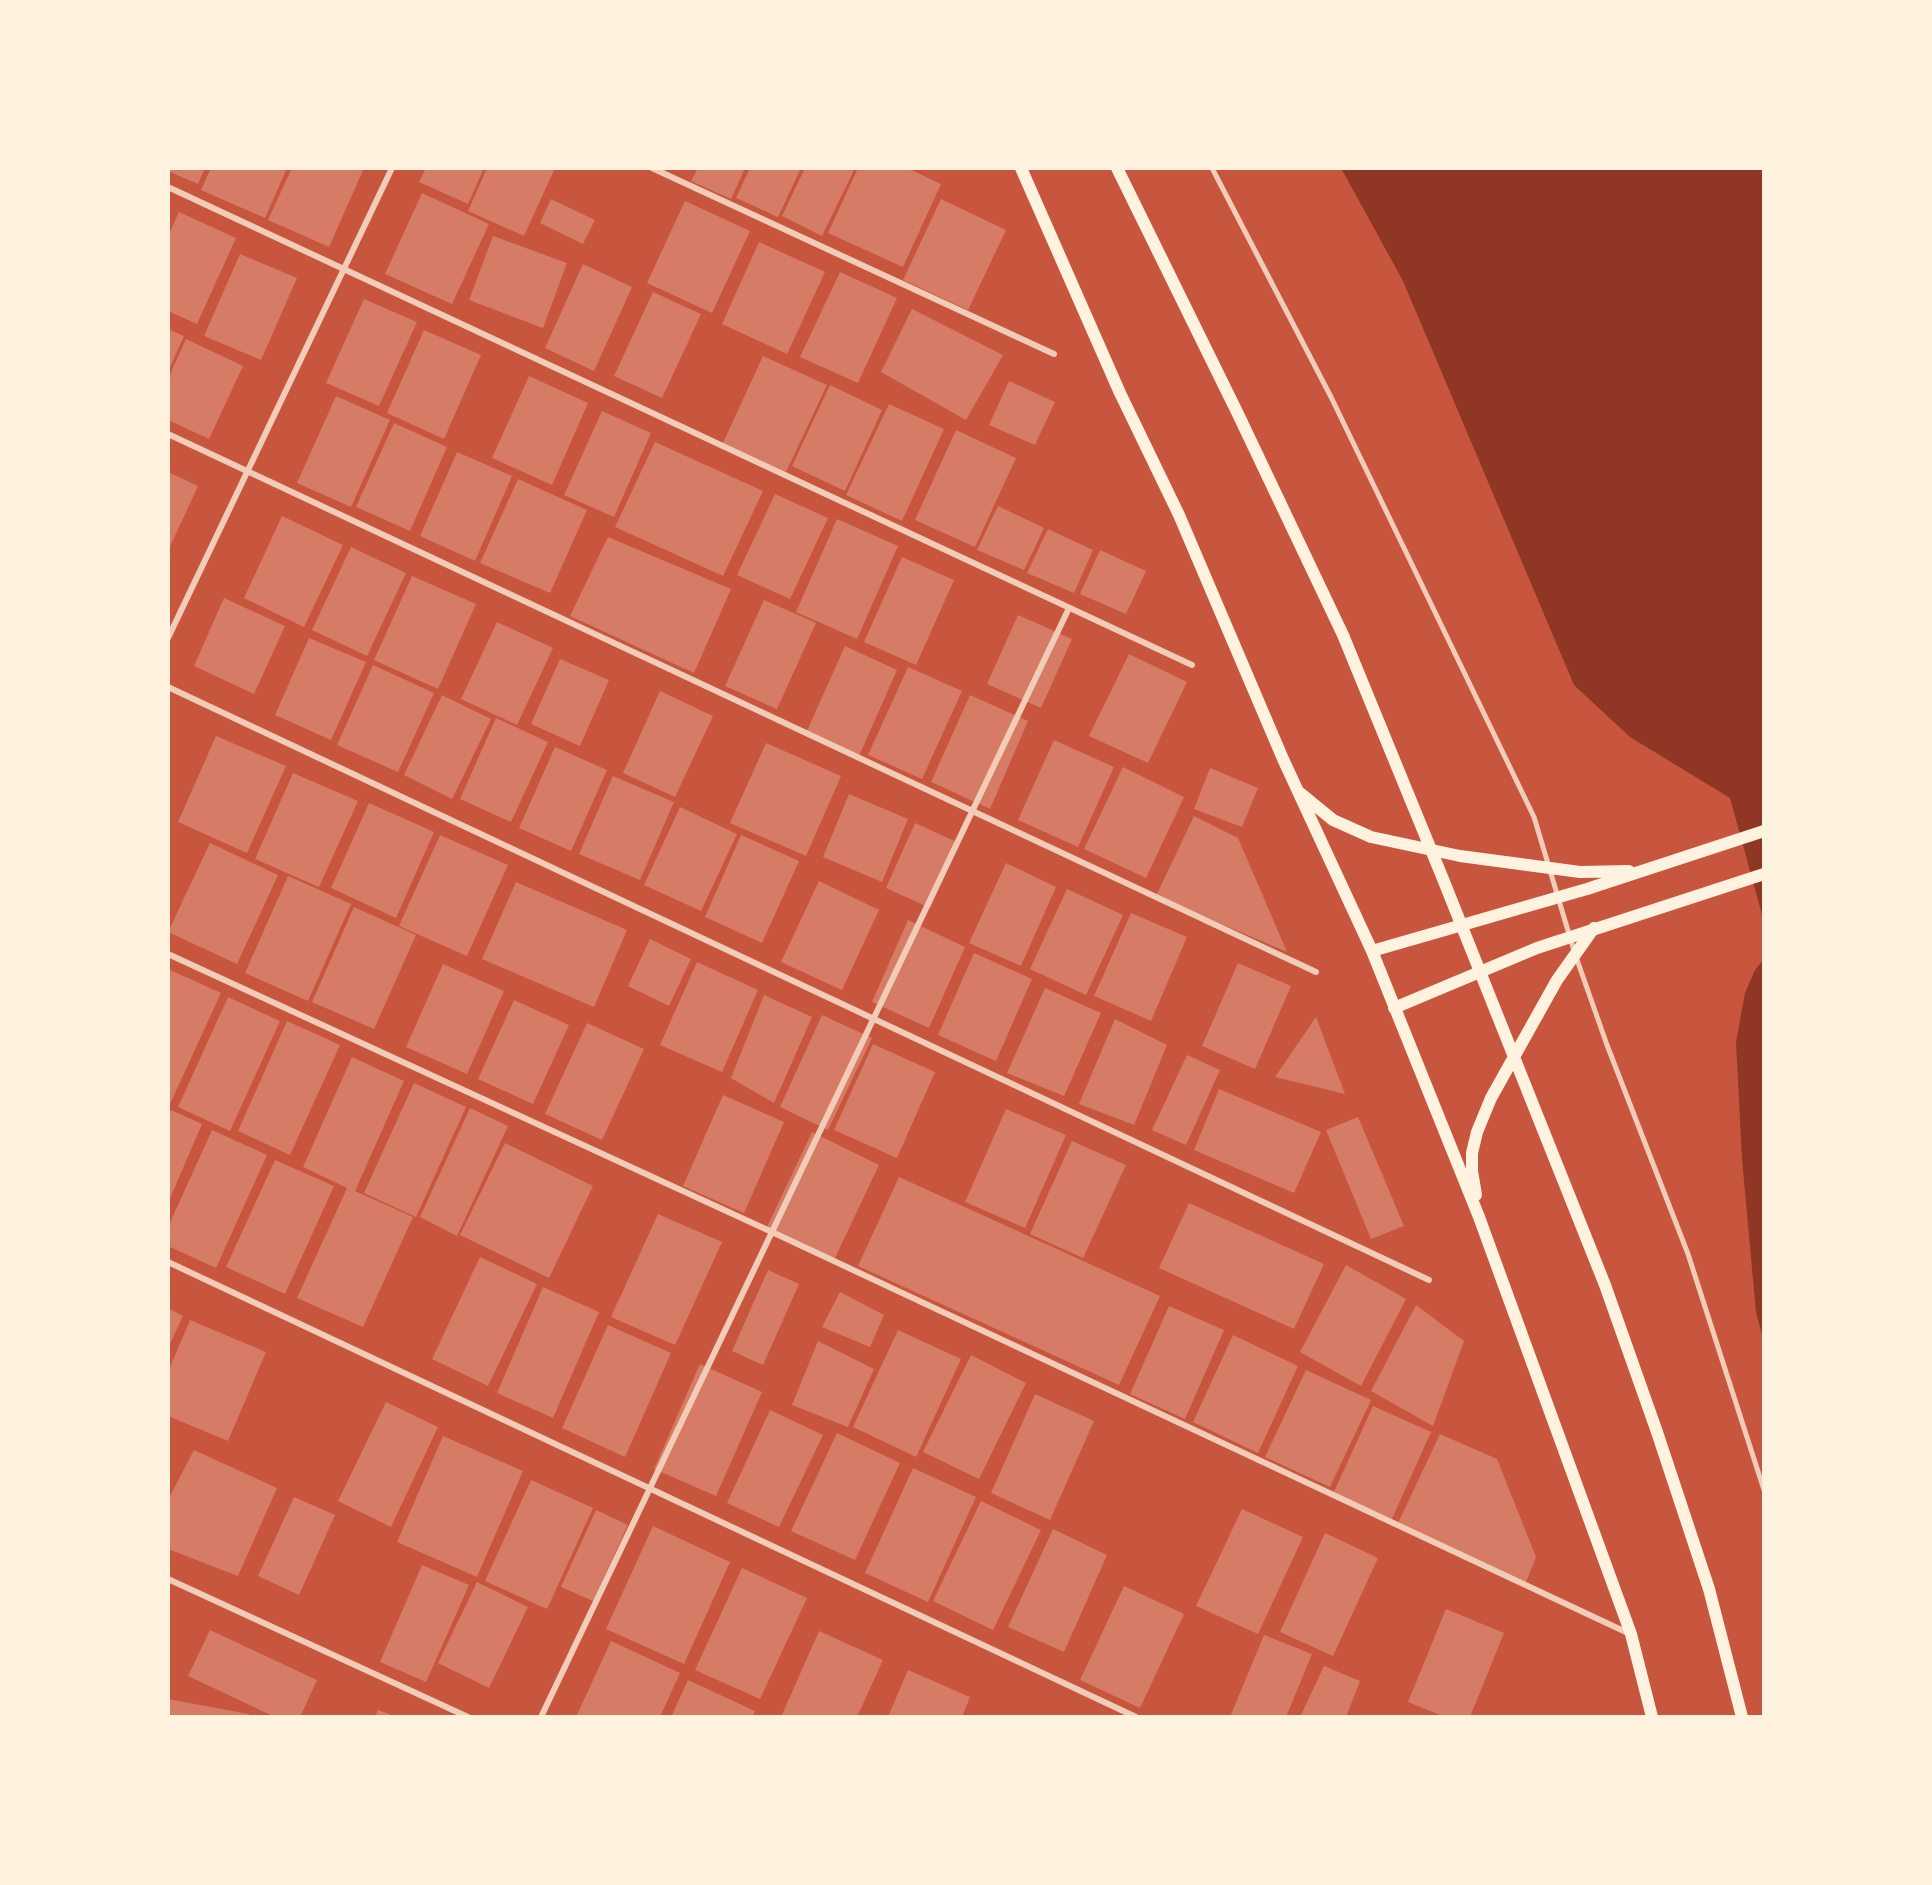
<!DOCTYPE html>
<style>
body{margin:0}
#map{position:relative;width:1932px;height:1885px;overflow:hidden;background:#c8553d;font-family:"Alegreya Sans",sans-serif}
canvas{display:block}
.frame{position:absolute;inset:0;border:170px solid #fff3e0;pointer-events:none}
</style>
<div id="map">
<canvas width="1932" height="1885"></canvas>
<div class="frame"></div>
</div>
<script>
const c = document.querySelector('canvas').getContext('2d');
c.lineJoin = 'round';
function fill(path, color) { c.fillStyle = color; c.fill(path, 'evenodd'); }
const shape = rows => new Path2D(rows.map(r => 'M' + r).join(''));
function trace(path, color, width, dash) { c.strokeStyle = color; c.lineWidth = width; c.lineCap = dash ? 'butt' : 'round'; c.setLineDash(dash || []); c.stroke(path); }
fill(shape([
 [1341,168,1764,168,1764,922,1730,798,1630,737,1574,685,1403,281],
 [1764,959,1764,1342,1756,1312,1742,1159,1736,1042,1745,993,1755,970]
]), '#8f3625');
fill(shape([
 [168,168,205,168,198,184,168,171],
 [211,168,287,168,265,218,201,190],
 [292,168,364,168,329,247,268,220],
 [426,168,484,168,468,204,419,182],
 [487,168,555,168,524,236,468,211],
 [698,168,745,168,731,199,691,181],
 [750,168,801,168,778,217,736,198],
 [805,168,855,168,822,236,782,216],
 [858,168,907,168,941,184,903,267,828,233],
 [422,193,489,224,452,304,385,274],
 [551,199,595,220,583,244,540,223],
 [941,199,1006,230,968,310,903,280],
 [685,201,750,231,712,313,647,283],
 [179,212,236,238,197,324,168,311,168,236],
 [493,236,567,263,543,328,469,300],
 [759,242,825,272,787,354,722,324],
 [240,254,297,278,261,360,204,336],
 [583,264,632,287,594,371,545,348],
 [840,272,897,298,858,383,800,357],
 [653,292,701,314,662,398,614,376],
 [364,299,417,322,379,406,326,383],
 [912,309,1003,355,966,420,881,372],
 [168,329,184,336,168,372],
 [424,330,481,355,444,439,387,413],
 [186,339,243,366,209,439,168,420,168,379],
 [763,356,827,385,786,472,723,443],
 [529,376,588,403,552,485,492,458],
 [1009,381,1055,402,1035,445,989,425],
 [830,385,882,410,845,491,792,466],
 [336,396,390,420,351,507,297,483],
 [889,404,944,429,902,521,846,495],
 [602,411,651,433,614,517,564,495],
 [394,423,447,447,410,531,356,507],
 [956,430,1016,458,975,547,915,520],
 [655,442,763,491,723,576,615,527],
 [457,452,512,476,475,561,420,536],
 [168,472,198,486,168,551],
 [518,479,587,510,550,593,480,563],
 [775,494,828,518,790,599,737,575],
 [998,506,1044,528,1024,570,977,550],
 [282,516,343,545,304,627,244,598],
 [837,519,898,546,857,639,796,612],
 [1048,529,1093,550,1074,593,1027,573],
 [608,537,731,589,694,673,570,616],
 [351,547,406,573,367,656,312,630],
 [1100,550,1146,571,1126,614,1080,594],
 [902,557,954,580,916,665,864,642],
 [412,576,476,604,438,689,374,660],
 [224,598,285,626,254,694,194,666],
 [764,600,816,623,777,709,725,686],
 [1018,615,1072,639,1041,708,987,684],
 [497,622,553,648,517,725,461,699],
 [309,638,366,662,331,740,275,715],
 [845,646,897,670,859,756,806,733],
 [1129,654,1187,682,1148,763,1089,736],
 [560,659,609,680,580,746,531,724],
 [373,665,434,693,398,772,337,745],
 [908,667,962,691,922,779,868,755],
 [660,691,713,716,675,797,623,773],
 [442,695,491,719,452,799,404,775],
 [970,695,1028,721,990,809,931,782],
 [496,718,548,742,511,822,460,799],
 [216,736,286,766,247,853,178,822],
 [1054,740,1114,767,1078,847,1018,820],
 [766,743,841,776,806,856,730,823],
 [555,747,607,770,571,851,519,828],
 [1123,767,1184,797,1146,878,1084,849],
 [1210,768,1258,788,1242,827,1194,809],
 [293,773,358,801,319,887,255,859],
 [613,776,674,802,640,880,579,854],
 [849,794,908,819,882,882,823,857],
 [369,803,434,832,396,918,331,888],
 [680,807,737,834,701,911,644,885],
 [1194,816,1238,838,1287,952,1156,896],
 [915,823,959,843,930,908,886,888],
 [440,835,508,865,467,956,399,926],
 [741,835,799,861,762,943,705,917],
 [210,843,278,875,237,964,168,932],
 [1006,863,1056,887,1021,966,969,943],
 [288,876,351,904,308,1001,245,973],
 [819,881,879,910,842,990,781,962],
 [516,882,627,930,594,1007,482,959],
 [1067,889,1123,915,1086,995,1030,969],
 [354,907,416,935,374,1029,312,1002],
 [1131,913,1187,937,1151,1021,1094,996],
 [908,920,965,947,929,1028,872,1002],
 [650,939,691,959,669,1006,628,986],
 [974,953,1032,979,996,1061,938,1035],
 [697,962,758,990,722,1072,660,1045],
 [1238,963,1291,986,1255,1069,1202,1046],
 [443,964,504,991,467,1074,406,1047],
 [168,969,221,993,170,1104,168,1103],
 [1045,988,1101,1013,1064,1096,1007,1073],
 [764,995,812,1017,774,1103,731,1078],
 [228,997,280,1021,230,1131,178,1107],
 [514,1000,569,1025,533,1104,478,1079],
 [822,1015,872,1038,828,1130,780,1107],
 [1316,1017,1345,1094,1275,1077],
 [1115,1019,1167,1045,1134,1125,1079,1104],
 [287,1021,340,1045,290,1155,238,1131],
 [587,1023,644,1049,602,1140,545,1114],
 [873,1044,935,1072,897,1158,834,1130],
 [1187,1055,1220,1070,1186,1145,1152,1130],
 [352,1057,404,1081,355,1191,413,1217,363,1327,297,1298,347,1188,303,1167],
 [414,1083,466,1107,416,1217,364,1193],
 [1219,1089,1321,1132,1294,1193,1194,1150],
 [723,1095,784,1122,744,1213,683,1186],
 [470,1108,508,1126,457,1236,420,1217],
 [1006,1109,1066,1135,1025,1228,965,1202],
 [171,1110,202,1124,168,1203,168,1116],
 [1358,1117,1404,1226,1371,1239,1326,1130],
 [212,1130,267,1155,216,1268,168,1246,168,1227],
 [812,1132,879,1165,834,1260,767,1227],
 [1072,1141,1126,1165,1083,1258,1030,1234],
 [505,1143,593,1186,549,1278,460,1235],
 [275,1160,334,1186,285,1294,226,1267],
 [899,1177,1160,1296,1119,1385,858,1266],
 [1189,1203,1324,1264,1294,1329,1159,1268],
 [658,1214,722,1242,675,1345,611,1317],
 [480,1257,537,1284,488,1386,432,1359],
 [1346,1265,1406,1299,1361,1386,1300,1352],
 [768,1270,799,1284,763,1365,732,1351],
 [543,1287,599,1312,553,1418,497,1393],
 [840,1292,884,1315,870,1347,822,1327],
 [1416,1305,1464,1341,1433,1426,1371,1391],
 [1169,1306,1224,1330,1185,1419,1130,1394],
 [168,1308,183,1316,168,1348],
 [190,1320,266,1352,228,1441,168,1416,168,1372],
 [608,1325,671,1353,625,1457,562,1428],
 [898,1330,961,1359,916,1457,853,1427],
 [1233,1335,1298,1366,1258,1453,1193,1422],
 [818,1341,874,1369,848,1427,792,1405],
 [971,1355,1026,1383,979,1479,923,1452],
 [700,1364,762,1392,716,1496,654,1469],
 [1306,1370,1371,1400,1330,1487,1265,1457],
 [1035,1394,1094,1421,1050,1520,991,1493],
 [386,1402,438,1427,391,1527,338,1501],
 [1373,1406,1431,1432,1391,1521,1333,1494],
 [770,1410,823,1435,779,1527,727,1503],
 [837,1433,900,1463,855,1560,791,1531],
 [1440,1434,1497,1459,1536,1557,1526,1582,1398,1523],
 [443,1436,523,1471,477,1577,397,1542],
 [194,1450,277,1488,238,1576,168,1549,168,1500],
 [913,1468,976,1497,928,1602,865,1573],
 [531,1480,593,1508,547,1609,485,1581],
 [294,1497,335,1515,299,1595,258,1576],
 [981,1501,1041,1530,993,1630,933,1601],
 [1242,1509,1303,1537,1258,1634,1196,1606],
 [596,1510,628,1525,593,1601,561,1587],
 [653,1526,730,1562,684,1664,606,1629],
 [1053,1529,1107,1555,1064,1652,1008,1627],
 [1325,1533,1378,1558,1333,1656,1280,1632],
 [422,1565,469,1585,426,1682,380,1662],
 [742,1568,807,1598,760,1699,695,1670],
 [477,1582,528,1607,489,1688,438,1663],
 [1124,1586,1184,1614,1140,1708,1080,1680],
 [1446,1609,1504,1633,1470,1717,1445,1717,1408,1702],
 [210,1630,317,1680,300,1717,275,1717,188,1676],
 [819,1631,883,1660,857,1717,781,1717],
 [1264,1635,1312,1654,1286,1717,1230,1717],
 [611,1641,680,1673,660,1717,576,1717],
 [1324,1666,1360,1681,1346,1717,1300,1717],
 [908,1670,970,1697,962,1717,888,1717],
 [688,1680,755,1711,752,1717,671,1717],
 [168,1699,249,1714,248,1717,168,1717],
 [378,1710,397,1717,375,1717]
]), '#d67c66');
trace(shape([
 [1212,168,1331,397,1534,817,1575,954,1607,1045,1688,1254,1764,1490]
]), '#f1ccb7', 5);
trace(shape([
 [652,168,1054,354],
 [168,187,1192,665],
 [168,434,1316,972],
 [168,638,392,168],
 [168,687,1429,1280],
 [168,954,772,1232,1628,1633],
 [168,1262,1136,1717],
 [168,1579,468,1717],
 [541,1717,1069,608]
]), '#f1ccb7', 6);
trace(shape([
 [1021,168,1120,393,1179,515,1283,759,1372,951,1479,1217,1631,1634,1652,1717],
 [1117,168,1238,414,1343,635,1443,879,1605,1285,1657,1432,1709,1589,1742,1717],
 [1300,793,1333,820,1371,837,1460,856,1580,872,1629,871],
 [1372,951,1587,889,1764,831],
 [1394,1008,1537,948,1764,874],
 [1476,1195,1472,1171,1472,1153,1477,1132,1491,1098,1557,980,1594,928]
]), '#fff3e0', 12);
</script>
